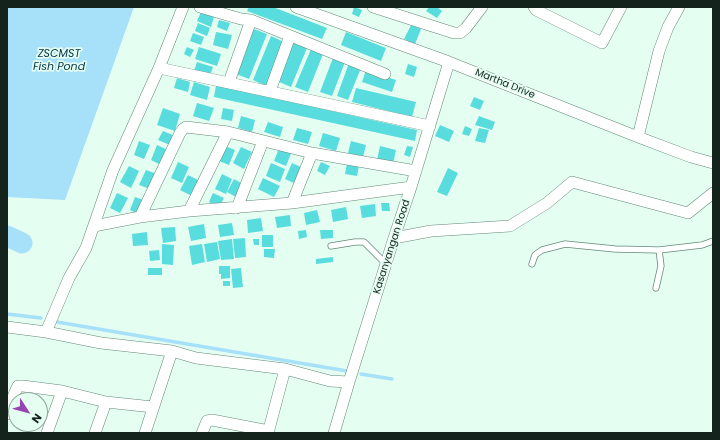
<!DOCTYPE html>
<style>
body{margin:0}
#map{position:relative;width:720px;height:440px;overflow:hidden;background:#e5fef2;font-family:Poppins,sans-serif}
canvas{display:block}
.frame{position:absolute;inset:0;border:8px solid #14241d;pointer-events:none}
.north{position:absolute;left:8px;top:392px;width:40px;height:40px;box-sizing:border-box;background:#e5fef2;border:1px solid #91a79d;border-radius:50%;rotate:126deg;font-size:11px;font-weight:700;line-height:16px;text-align:center;color:#14241d}
.north::after{content:'';display:block;margin:auto;width:14px;height:18px;background:#9743b2;clip-path:polygon(50% 0,100% 100%,50% 72%,0 100%)}
</style>
<div id="map">
<canvas width="720" height="440"></canvas>
<div class="frame"></div>
<div class="north">N</div>
</div>
<script>
const c = document.querySelector('canvas').getContext('2d');
c.lineJoin = 'round';
function fill(path, color) { c.fillStyle = color; c.fill(path, 'evenodd'); }
const shape = rows => new Path2D(rows.map(r => 'M' + r).join(''));
function trace(path, color, width, dash) { c.strokeStyle = color; c.lineWidth = width; c.lineCap = dash ? 'butt' : 'round'; c.setLineDash(dash || []); c.stroke(path); }
function label(font, color, halo, rows, align = 'center') {
  c.font = font + ' Poppins,sans-serif'; c.lineWidth = 3.5; c.setLineDash([]); c.textBaseline = 'middle'; c.strokeStyle = halo; c.fillStyle = color; for (const [text, x, y, turn = 0] of rows) {
    c.save(); c.translate(x, y); c.rotate((+turn || 0) * Math.PI / 180); c.textAlign = isNaN(turn) ? turn : align; if (halo) c.strokeText(text, 0, 0); c.fillText(text, 0, 0); c.restore();
  }
}
fill(shape([
 [7,7,134,7,65,200,7,197]
]), '#a6e0f9');
trace(shape([
 [7,314,41,318],
 [57,322,347,371],
 [361,374,392,379]
]), '#a6e0f9', 3.5);
trace(shape([
 [7,236,22,243]
]), '#a6e0f9', 21);
fill(shape([
 [249,7,273,7,327,28,322,39,247,11],
 [354,7,362,10,359,17,352,14],
 [429,7,437,7,442,11,437,18,426,11],
 [201,12,214,17,211,27,197,21],
 [219,20,230,23,227,31,217,27],
 [198,23,210,28,207,36,195,31],
 [411,25,421,29,415,44,404,39],
 [254,29,267,34,249,79,236,74],
 [216,32,232,35,228,49,213,45],
 [346,32,386,48,381,61,341,45],
 [193,33,204,37,201,45,190,41],
 [271,36,284,42,266,86,253,80],
 [293,42,307,48,291,87,277,81],
 [187,47,194,50,190,57,184,54],
 [199,47,221,54,217,66,195,59],
 [311,49,323,54,308,92,295,87],
 [333,58,345,62,332,96,320,92],
 [197,62,213,67,210,76,194,71],
 [349,63,361,68,348,100,337,96],
 [408,64,417,67,414,77,405,74],
 [366,70,396,80,392,92,362,82],
 [177,78,190,82,188,92,174,88],
 [194,82,210,87,207,100,190,95],
 [216,85,417,130,415,141,214,97],
 [356,88,416,102,412,117,352,102],
 [474,97,484,101,480,110,470,106],
 [197,103,214,108,209,121,193,116],
 [163,108,180,114,175,131,157,125],
 [223,108,234,110,232,121,221,119],
 [241,116,255,120,252,132,238,128],
 [479,116,495,122,492,130,475,125],
 [268,122,283,127,280,137,264,132],
 [440,125,454,131,449,142,435,136],
 [465,126,472,129,469,136,462,134],
 [297,128,312,132,308,144,293,140],
 [479,128,489,130,485,143,475,141],
 [163,131,175,136,170,145,158,140],
 [323,133,340,138,336,151,319,146],
 [139,141,150,145,144,159,134,155],
 [351,141,366,145,363,157,348,153],
 [157,145,168,150,161,165,151,160],
 [225,146,235,150,229,165,219,161],
 [280,146,292,151,286,166,274,161],
 [380,146,396,150,393,164,377,160],
 [407,146,413,147,410,157,404,155],
 [241,147,252,152,244,169,233,163],
 [178,162,189,167,182,183,171,178],
 [321,162,330,166,325,175,317,171],
 [271,163,285,169,280,182,266,176],
 [292,163,303,168,296,184,285,179],
 [347,163,359,166,357,176,345,174],
 [129,166,139,171,131,188,120,182],
 [448,168,458,173,447,196,437,192],
 [146,170,157,174,150,189,139,185],
 [222,174,232,179,226,194,215,189],
 [188,175,200,181,192,196,180,190],
 [263,178,280,186,274,197,258,189],
 [234,179,243,184,236,197,227,192],
 [117,193,128,198,120,213,110,208],
 [213,193,224,198,219,207,209,202],
 [135,197,146,201,140,215,130,210],
 [381,203,389,203,390,211,382,211],
 [375,204,376,216,362,218,360,206],
 [346,207,348,219,333,222,331,210],
 [317,210,320,222,306,225,304,213],
 [290,215,291,226,277,228,275,217],
 [261,218,263,231,248,233,247,220],
 [232,223,234,235,220,237,218,225],
 [204,224,206,238,191,241,188,227],
 [175,227,176,241,163,243,161,228],
 [306,230,307,237,299,239,298,231],
 [320,230,333,230,333,238,321,239],
 [147,232,148,245,133,246,132,234],
 [262,235,273,235,273,247,262,247],
 [245,238,246,257,235,258,233,239],
 [232,239,234,259,221,260,218,241],
 [253,239,259,239,259,245,254,245],
 [217,242,220,259,207,262,204,244],
 [162,244,174,245,173,265,162,264],
 [202,244,205,262,192,265,189,246],
 [264,249,275,249,274,258,264,257],
 [159,250,160,260,150,261,149,251],
 [333,257,333,262,316,264,316,259],
 [219,266,230,266,230,278,221,279,221,274,219,274],
 [148,268,162,268,162,275,148,275],
 [241,268,243,287,233,288,231,269],
 [223,281,230,281,230,286,223,286]
]), '#59dcdd');
const lane = shape([
 [331,246,355,242,364,242,386,264],
 [532,264,535,255,542,250,565,244,615,249,659,250,702,245,713,241],
 [656,288,661,266,659,250]
]);
const street = shape([
 [200,7,241,19,251,20,385,74],
 [296,7,449,62,638,137,691,157,713,163],
 [373,7,454,33,460,33,466,28,482,7],
 [534,7,536,10,602,43,621,7],
 [159,68,430,126],
 [229,82,251,20],
 [270,91,290,36],
 [638,137,659,51,668,27,679,7],
 [292,203,312,153],
 [237,208,263,141],
 [189,211,228,132],
 [140,217,180,133,183,129,186,127,228,132,312,153,416,171],
 [94,226,140,217,189,211,292,203,411,187],
 [394,238,431,231,510,226,547,203,572,182,688,213,713,193],
 [7,327,46,332,101,343,172,351,196,358,285,369,330,381,349,382],
 [46,332,69,278,86,248,113,170,159,68,183,7],
 [7,414,15,392,18,386,23,386,62,391,106,402,153,407],
 [47,433,62,391],
 [95,433,106,402],
 [145,433,172,351],
 [202,433,207,421,212,420,269,431],
 [268,433,285,369],
 [334,433,349,382,394,238,411,187,449,62]
]);
trace(lane, '#638978', 7);
trace(street, '#638978', 12);
trace(lane, '#fff', 5.5);
trace(street, '#fff', 11);
label('10px', '#14241d', '#e5fef2', [
 ["Martha Drive",505,84,22],
 ["Kasanyangan Road",392,247,-72]
]);
label('italic 11px', '#023546', '#e5fef2', [
 ["ZSCMST",59,54],
 ["Fish Pond",59,67]
]);
</script>
